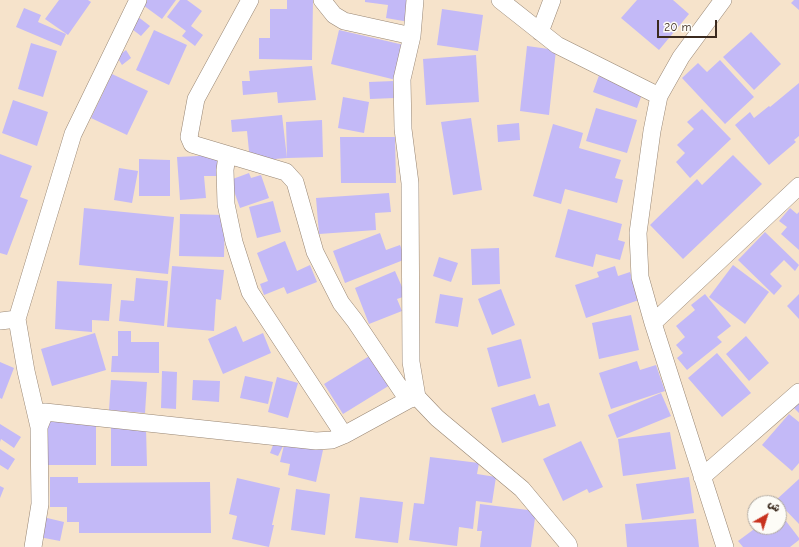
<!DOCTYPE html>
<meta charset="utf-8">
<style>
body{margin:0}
#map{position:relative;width:799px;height:547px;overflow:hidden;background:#f6e3cb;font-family:"Comic Neue","Playpen Sans Arabic",sans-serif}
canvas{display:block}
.north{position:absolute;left:747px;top:495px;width:40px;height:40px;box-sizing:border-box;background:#fdfcf7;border:1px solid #afa8a0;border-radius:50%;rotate:39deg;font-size:11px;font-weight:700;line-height:16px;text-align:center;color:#3b2a1e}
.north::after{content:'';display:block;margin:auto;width:14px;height:18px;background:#c8321e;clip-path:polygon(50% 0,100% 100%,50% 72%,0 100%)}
.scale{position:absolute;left:657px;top:20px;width:60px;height:18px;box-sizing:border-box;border:2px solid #3b2a1e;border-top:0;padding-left:5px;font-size:12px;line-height:14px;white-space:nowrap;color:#3b2a1e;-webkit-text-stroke:3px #fdfcf7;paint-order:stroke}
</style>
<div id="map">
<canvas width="799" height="547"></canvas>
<div class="north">ش</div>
<div class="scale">20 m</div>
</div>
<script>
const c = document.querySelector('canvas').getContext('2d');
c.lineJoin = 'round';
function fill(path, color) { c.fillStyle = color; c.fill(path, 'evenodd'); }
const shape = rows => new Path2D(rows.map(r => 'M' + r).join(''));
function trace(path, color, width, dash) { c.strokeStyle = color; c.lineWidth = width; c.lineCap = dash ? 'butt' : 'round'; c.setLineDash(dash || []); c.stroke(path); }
fill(shape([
 [59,0,88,0,91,2,68,35,45,19],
 [136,0,176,0,162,19],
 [180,0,187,0,202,11,191,26,203,35,195,46,182,36,186,31,167,17],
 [287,0,313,0,312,60,259,59,259,38,270,38,270,9,287,9],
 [365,0,413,0,409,22,386,18,388,5,365,2],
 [637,0,673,0,689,14,659,50,621,18],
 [794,0,799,0,799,10,791,3],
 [24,8,41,15,38,22,66,34,61,46,16,27],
 [442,9,483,15,478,51,437,45],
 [137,16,150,26,141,36,128,26],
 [154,30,187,45,169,85,136,70],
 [339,30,404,45,396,80,331,64],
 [751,32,781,64,754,90,723,57],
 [31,43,57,51,43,97,18,89],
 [527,46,556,50,549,115,520,111],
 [126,50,131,58,122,65,117,57],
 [476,55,479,102,426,105,423,59],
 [720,60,754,97,725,124,682,78,698,63,707,72],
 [312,66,316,100,278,103,277,92,243,95,242,81,250,81,249,71],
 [602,67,646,83,637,108,593,92],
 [112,74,148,91,127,135,91,118],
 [394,81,395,98,370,99,369,82],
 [799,83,799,136,794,140,796,142,769,165,735,125,750,112,754,118,769,106,770,107],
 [343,97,369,102,364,133,338,128],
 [13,100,48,112,37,146,2,133],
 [596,108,637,120,627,153,586,141],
 [702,109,731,139,690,178,676,162,685,153,677,145,694,129,687,122],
 [282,115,287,158,250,161,247,131,232,132,231,120],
 [471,118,482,190,453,195,441,122],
 [322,120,323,157,287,158,286,122],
 [519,123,520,140,498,142,497,125],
 [553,124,583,133,579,148,621,160,615,178,623,180,617,203,565,189,561,204,533,196],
 [340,137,395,137,396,183,341,183],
 [0,154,32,166,20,197,28,200,7,255,0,253],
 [219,155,220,176,204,176,206,198,180,200,177,157],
 [733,155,762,184,683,259,650,225,697,179,702,185],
 [139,159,170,160,170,196,139,196],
 [119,168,138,171,132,203,114,200],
 [249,173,251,178,261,175,269,198,240,208,230,180],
 [389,193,391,212,375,213,376,230,319,234,316,198],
 [273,201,281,232,257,238,249,207],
 [84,208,174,217,168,274,79,265],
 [790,208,797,214,799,212,799,250,781,234,787,227,779,221],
 [568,209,622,224,618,240,625,242,620,260,596,254,593,267,555,257],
 [180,214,225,215,224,257,179,256],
 [765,232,799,265,795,271,784,260,770,274,782,286,774,295,738,260],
 [380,233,386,250,400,245,406,259,345,283,333,251],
 [285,241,297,271,310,265,317,282,287,294,284,287,264,295,260,284,268,281,257,253],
 [499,248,500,284,472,285,471,249],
 [439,257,458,263,451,282,433,276],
 [733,265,769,292,745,324,709,297],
 [172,266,224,270,221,300,216,299,214,331,167,327],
 [615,266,618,276,630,272,639,300,586,318,575,285,599,277,597,272],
 [395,271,406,296,397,299,402,311,369,324,355,288],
 [136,278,168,281,164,326,119,321,121,300,134,301],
 [57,281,112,284,109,321,92,320,92,332,55,329],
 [501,289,515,325,492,335,478,299],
 [440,294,463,298,458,327,435,323],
 [705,294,731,326,717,337,722,342,687,370,677,358,683,353,676,345,685,337,676,326,695,310,691,305],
 [799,294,799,319,787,306],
 [631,315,639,350,599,359,592,323],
 [236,326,243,342,263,333,271,353,223,374,208,339],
 [118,331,131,331,131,342,159,342,159,373,111,372,112,356,118,356],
 [95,333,106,370,52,386,41,349],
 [746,336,769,363,749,381,726,354],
 [521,339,531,378,498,387,487,348],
 [717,353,751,393,722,417,688,378],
 [371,355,390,385,343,414,324,384],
 [637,361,640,370,656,365,665,391,611,409,599,373],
 [0,362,14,368,2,399,0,398],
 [162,371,177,372,176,409,161,408],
 [245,376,273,382,268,404,240,398],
 [277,377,298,383,288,418,268,412],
 [111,380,147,382,145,413,109,410],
 [193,380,220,381,219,402,192,400],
 [661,393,671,416,617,438,608,415],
 [535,394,539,406,549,403,556,426,502,443,491,408],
 [799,394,799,413,789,403],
 [789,414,799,422,799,463,792,471,762,445],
 [47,419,96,419,96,465,47,465],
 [0,424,21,437,14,448,1,439,0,442],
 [111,428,146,428,147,466,111,466],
 [670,432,676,469,623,476,618,439],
 [275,440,284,444,278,456,270,453],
 [285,441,323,450,316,482,288,475,290,464,280,462],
 [581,441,603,487,589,493,587,489,563,501,543,459],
 [0,449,15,459,8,470,0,465],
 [430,457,479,463,477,474,496,477,492,503,476,501,473,529,459,527,457,546,409,540,414,503,424,504],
 [50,477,78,477,78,483,210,482,211,533,79,533,79,522,67,522,67,507,50,507],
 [689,477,694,513,642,520,636,484],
 [237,478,280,488,272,525,274,525,269,547,232,539,237,516,229,514],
 [799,479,799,524,776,500],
 [0,486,4,488,0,498],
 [296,489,330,494,325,535,291,530],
 [360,497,403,502,398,543,355,538],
 [480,504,536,511,531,547,480,547,482,531,477,531],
 [779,512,799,538,799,540,790,547,743,547,738,541,757,527,779,527],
 [43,517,64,522,60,541,39,537],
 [696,519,699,547,627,547,625,524]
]), '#c3b9f7');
const street = shape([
 [250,0,196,99,189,137,192,144,286,172,295,182,315,252,341,303,355,321,408,400],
 [322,0,334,15,344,21,412,36],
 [415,0,412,36,402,79,403,129,410,183,411,362,417,397,437,418,522,489,568,544,569,547],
 [500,0,557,45,659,96],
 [723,0,681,57,659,96,652,131,638,233,640,277,653,323,725,547],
 [540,32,552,0],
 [227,155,225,170,226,204,234,242,250,292,344,435],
 [0,321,17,319],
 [653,323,799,186],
 [39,427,45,412,316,441,332,440,344,435,408,400,417,397],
 [702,477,799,392],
 [33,547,40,504,39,427,26,371,17,319,73,134,138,0]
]);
trace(street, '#988674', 18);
trace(street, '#fff', 17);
</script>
